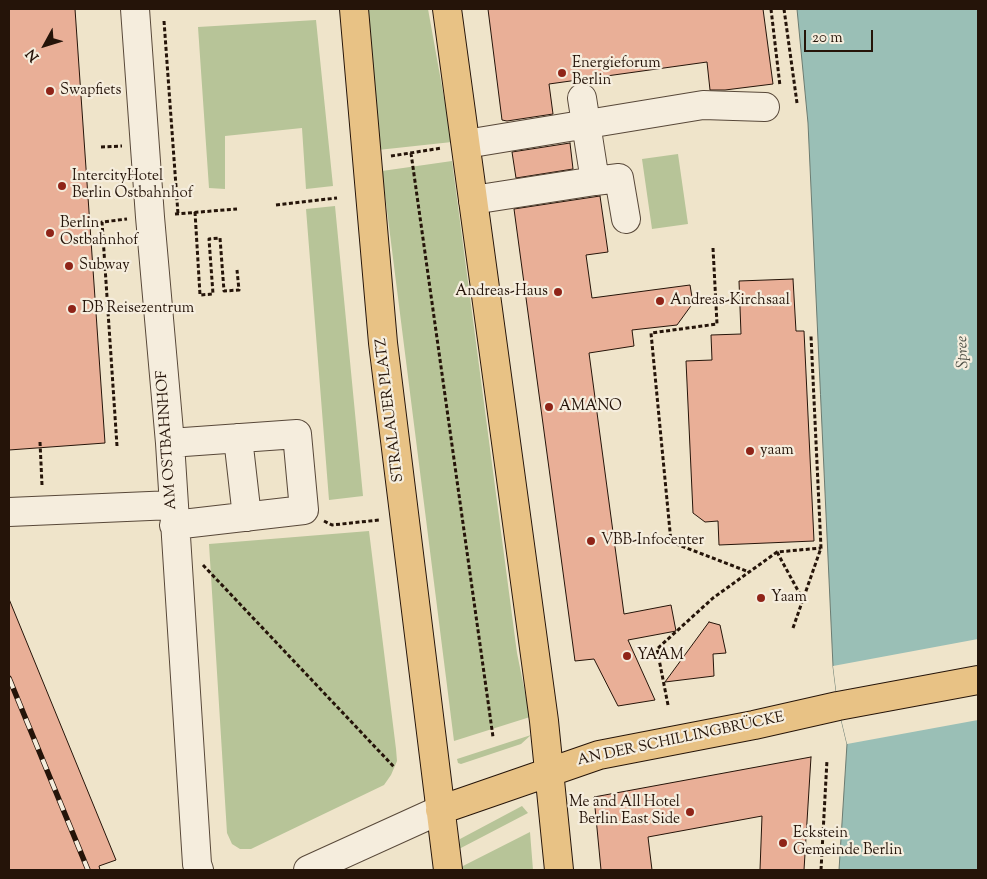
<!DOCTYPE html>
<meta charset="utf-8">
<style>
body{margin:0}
#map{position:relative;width:987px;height:879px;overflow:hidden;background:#efe4ca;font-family:"Sorts Mill Goudy",serif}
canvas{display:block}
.frame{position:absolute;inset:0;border:10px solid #251409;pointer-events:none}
.north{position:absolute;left:20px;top:20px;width:50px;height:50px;-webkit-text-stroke:4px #f5eddd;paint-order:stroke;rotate:231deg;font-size:14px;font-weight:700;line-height:20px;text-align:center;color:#251409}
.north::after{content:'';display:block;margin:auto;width:18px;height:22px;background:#251409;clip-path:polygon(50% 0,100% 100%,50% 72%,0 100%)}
.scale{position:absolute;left:804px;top:30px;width:69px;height:22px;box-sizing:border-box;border:2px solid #251409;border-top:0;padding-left:6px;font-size:15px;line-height:18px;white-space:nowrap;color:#251409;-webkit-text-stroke:4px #f5eddd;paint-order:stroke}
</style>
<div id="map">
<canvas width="987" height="879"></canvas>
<div class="frame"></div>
<div class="north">N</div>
<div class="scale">20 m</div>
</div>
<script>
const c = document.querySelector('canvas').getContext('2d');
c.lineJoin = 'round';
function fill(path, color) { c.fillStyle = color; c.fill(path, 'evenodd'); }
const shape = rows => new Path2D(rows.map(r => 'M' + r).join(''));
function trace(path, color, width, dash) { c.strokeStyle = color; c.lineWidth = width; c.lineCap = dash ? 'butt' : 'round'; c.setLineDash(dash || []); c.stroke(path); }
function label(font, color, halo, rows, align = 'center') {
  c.font = font + ' "Sorts Mill Goudy",serif'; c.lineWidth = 4.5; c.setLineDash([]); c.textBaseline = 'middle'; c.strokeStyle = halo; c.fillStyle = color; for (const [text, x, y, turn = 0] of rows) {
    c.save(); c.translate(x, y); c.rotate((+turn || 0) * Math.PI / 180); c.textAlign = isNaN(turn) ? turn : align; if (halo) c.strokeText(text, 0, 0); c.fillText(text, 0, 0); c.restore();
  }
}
fill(shape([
 [367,9,428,9,452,142,378,150],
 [316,20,333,186,306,189,302,128,225,136,225,189,209,188,198,27],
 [678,154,688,224,652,229,642,159],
 [452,161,517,653,530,717,454,741,382,171],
 [335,206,363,496,329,500,306,209],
 [369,531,396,749,397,761,391,775,384,785,251,849,240,849,232,844,227,833,209,544],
 [531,735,521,744,461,764,458,763,457,759],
 [522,806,528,813,459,849,460,839],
 [530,832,533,870,461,870,461,867]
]), '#b7c498');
const water = shape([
 [797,9,978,9,978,870,839,870,847,744,838,706,833,666,808,123,797,9]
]);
fill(water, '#9abfb6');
trace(water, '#6b7b71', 1);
fill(shape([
 [978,639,978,720,847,744,838,706,833,666]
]), '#efe4ca');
const building = shape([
 [9,9,75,9,105,443,9,450,9,9],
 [488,9,763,9,773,84,725,90,710,90,707,62,549,84,553,114,507,121,502,120,488,9],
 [570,143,573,169,516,178,512,152,570,143],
 [600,196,608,252,586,255,592,298,690,285,693,303,677,325,632,330,634,346,589,353,624,614,671,605,676,631,628,640,655,700,618,706,594,659,575,661,514,209,600,196],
 [793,279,796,331,804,331,814,541,719,545,718,521,705,522,693,513,686,361,712,360,711,335,741,334,739,281,793,279],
 [9,599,116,860,99,866,100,870,9,870,9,599],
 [709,622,720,625,726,653,713,654,714,676,665,682,709,622],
 [811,757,804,870,760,870,762,816,648,837,652,870,601,870,594,797,811,757]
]);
fill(building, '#e9af97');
trace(building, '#251409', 1);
const minor = shape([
 [135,9,150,217,170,443,197,864,199,870],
 [466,144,703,105,765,107],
 [595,181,619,178,626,219],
 [473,200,595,181,582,98],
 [238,438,247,517],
 [170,443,297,434,304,510,174,525],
 [9,512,173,505],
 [308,870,440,810]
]);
const major = shape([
 [354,9,383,343,448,870],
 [447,9,544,721,559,870],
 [440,810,599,755,754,725,838,706,978,680]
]);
trace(minor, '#584839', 30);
trace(major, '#251409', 30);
trace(shape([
 [771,9,780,86],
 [784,9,797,103],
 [164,21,178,214],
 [101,147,122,146],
 [411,153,493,737],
 [391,156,442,148],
 [276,205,337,198],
 [195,212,200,295,213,294,209,239,220,238,224,291,239,290,237,270],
 [175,214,237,209],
 [713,248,717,324,651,333,671,542,749,572],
 [40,442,42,485],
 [117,446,102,222,127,219],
 [324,521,332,525,379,520],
 [777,552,802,598],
 [203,565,395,768],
 [793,628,821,548,811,336],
 [668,705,657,649,713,598,777,552,821,548],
 [821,870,827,760]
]), '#251409', 3, [4, 2.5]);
trace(minor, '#f5eddd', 28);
trace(major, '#e8c285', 28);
const rail = shape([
 [9,678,88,870]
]);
trace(rail, '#251409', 5.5);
trace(rail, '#f5eddd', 4, [11]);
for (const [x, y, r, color] of [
 [562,73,5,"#8f2418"],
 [50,91,5,"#8f2418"],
 [62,186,5,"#8f2418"],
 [50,233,5,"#8f2418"],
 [69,266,5,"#8f2418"],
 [558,292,5,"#8f2418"],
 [660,301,5,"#8f2418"],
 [72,309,5,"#8f2418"],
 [549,407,5,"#8f2418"],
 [750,451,5,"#8f2418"],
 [591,541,5,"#8f2418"],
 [761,598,5,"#8f2418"],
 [627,656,5,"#8f2418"],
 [690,812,5,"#8f2418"],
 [783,843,5,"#8f2418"]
]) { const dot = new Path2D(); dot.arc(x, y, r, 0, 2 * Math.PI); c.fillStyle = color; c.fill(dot); trace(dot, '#f5eddd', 2); }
label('15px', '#251409', '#f5eddd', [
 ["Energieforum",572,64],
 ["Berlin",572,81],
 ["Swapfiets",60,91],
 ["IntercityHotel",72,177],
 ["Berlin Ostbahnhof",72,194],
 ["Berlin",60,224],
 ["Ostbahnhof",60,241],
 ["Subway",79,266],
 ["Andreas-Haus",548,292,"right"],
 ["Andreas-Kirchsaal",670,301],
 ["DB Reisezentrum",82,309],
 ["AMANO",559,407],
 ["yaam",760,451],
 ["VBB-Infocenter",601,541],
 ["Yaam",771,598],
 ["YAAM",637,656],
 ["Me and All Hotel",680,803,"right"],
 ["Berlin East Side",680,820,"right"],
 ["Eckstein",793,834],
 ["Gemeinde Berlin",793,851]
], 'left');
label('15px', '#251409', '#f5eddd', [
 ["STRALAUER PLATZ",391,410,-97],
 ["AM OSTBAHNHOF",168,440,-94],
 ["AN DER SCHILLINGBRÜCKE",681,740,-12]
]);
label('italic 16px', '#4e5046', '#f5eddd', [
 ["Spree",964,352,-92]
]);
</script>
